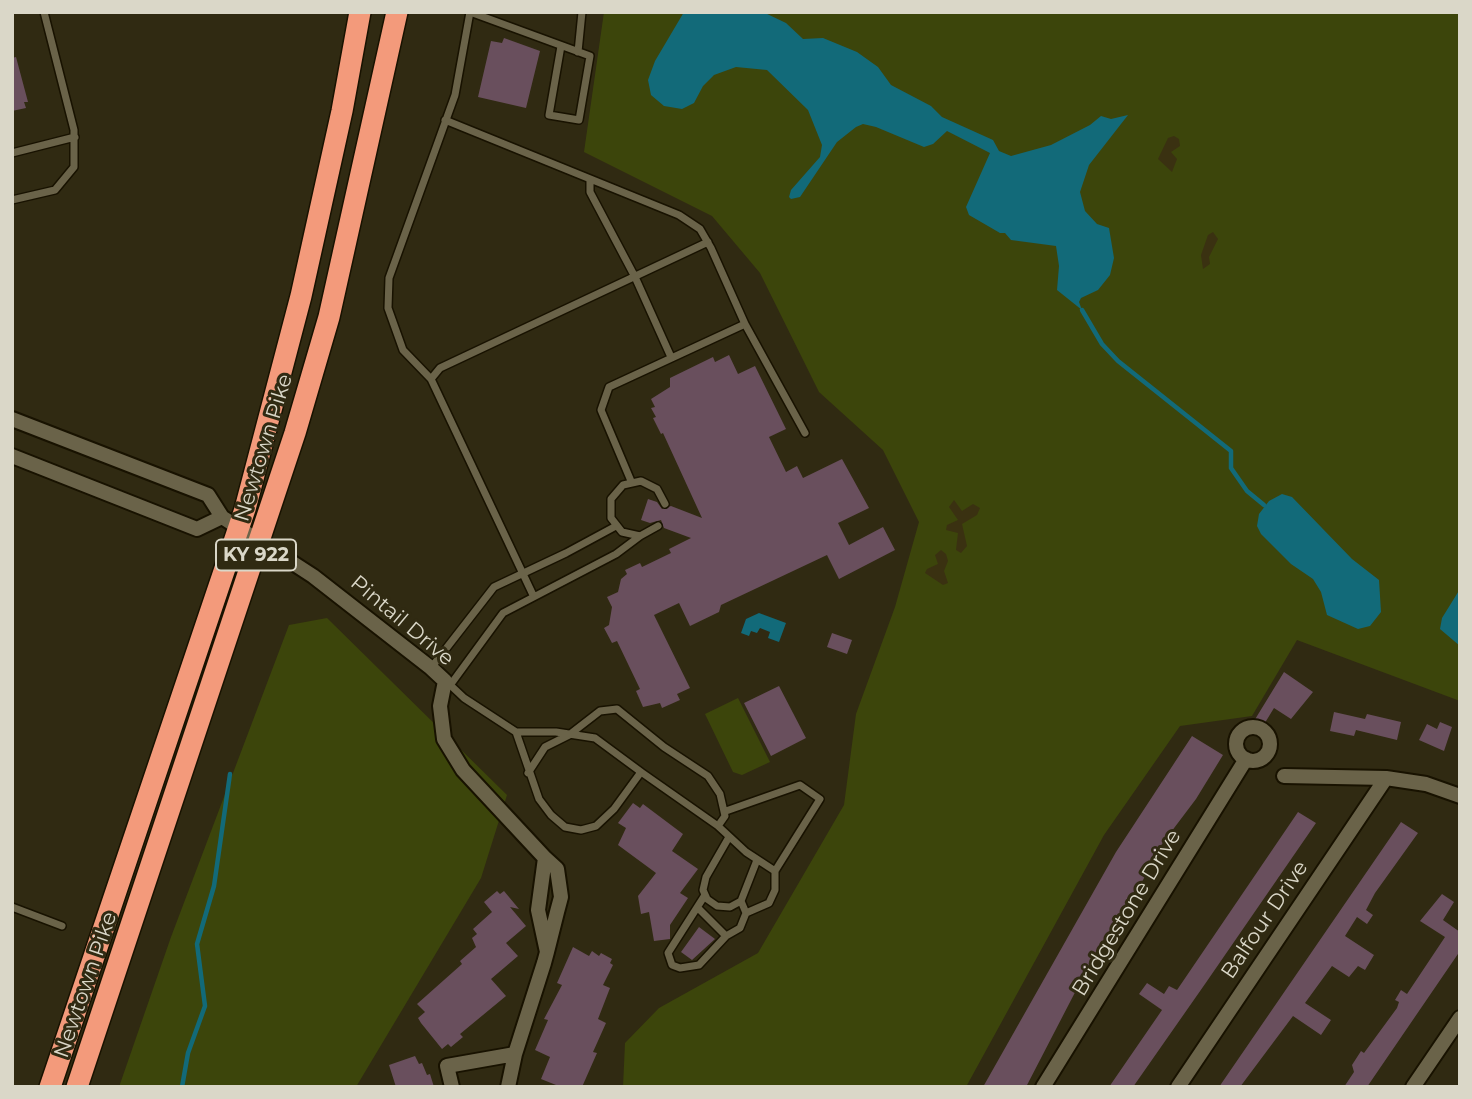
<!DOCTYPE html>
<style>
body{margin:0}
#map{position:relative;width:1472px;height:1099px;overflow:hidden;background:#302a12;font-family:Montserrat,sans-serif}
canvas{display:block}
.frame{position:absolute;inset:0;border:14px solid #dad7c8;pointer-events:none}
</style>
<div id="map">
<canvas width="1472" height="1099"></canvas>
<div class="frame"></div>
</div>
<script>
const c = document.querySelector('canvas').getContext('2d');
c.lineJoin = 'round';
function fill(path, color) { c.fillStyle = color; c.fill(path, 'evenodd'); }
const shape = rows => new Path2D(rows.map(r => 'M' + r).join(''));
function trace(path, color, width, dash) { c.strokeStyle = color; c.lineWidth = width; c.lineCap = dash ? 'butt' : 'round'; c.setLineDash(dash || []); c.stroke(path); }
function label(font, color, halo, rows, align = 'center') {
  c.font = font + ' Montserrat,sans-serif'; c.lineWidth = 6; c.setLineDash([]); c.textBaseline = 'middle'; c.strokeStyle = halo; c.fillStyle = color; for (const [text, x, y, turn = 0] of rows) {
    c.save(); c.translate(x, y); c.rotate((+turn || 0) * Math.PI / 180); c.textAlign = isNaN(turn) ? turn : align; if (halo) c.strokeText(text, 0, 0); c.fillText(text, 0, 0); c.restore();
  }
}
fill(shape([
 [604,12,1460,12,1460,701,1297,640,1252,716,1180,726,1104,835,966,1087,623,1087,625,1043,659,1008,758,953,844,805,856,714,895,607,919,522,883,450,819,392,760,273,712,216,584,152],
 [327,618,507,795,481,878,356,1087,119,1087,171,937,289,625],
 [738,698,770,762,742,775,733,772,705,714]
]), '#3c450b');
fill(shape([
 [1174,136,1179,139,1180,146,1171,152,1177,159,1172,172,1158,159,1168,138],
 [1213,232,1218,239,1209,257,1210,264,1203,269,1201,255,1208,235],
 [954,500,962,511,973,504,980,508,977,515,962,524,967,546,961,553,956,550,958,533,946,530,947,525,958,520,949,507],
 [941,550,946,554,948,561,944,571,948,583,943,585,925,573,927,569,938,564,935,555]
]), '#3a3111');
fill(shape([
 [684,12,763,12,786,23,803,39,823,38,857,52,878,67,891,85,931,106,942,117,993,140,999,151,1011,156,1051,145,1090,125,1101,116,1111,119,1128,115,1089,165,1080,192,1085,211,1097,224,1109,228,1114,258,1110,275,1098,290,1081,298,1079,302,1082,310,1057,290,1059,266,1056,246,1011,240,1005,233,1000,233,969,215,966,207,990,153,947,131,933,144,924,147,876,127,863,124,856,127,837,142,800,197,791,199,789,197,791,190,820,157,822,145,808,110,767,70,736,67,714,75,703,86,694,103,682,109,664,106,651,95,648,80,655,61],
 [1282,494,1292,497,1352,559,1379,580,1381,612,1370,626,1358,629,1327,615,1321,592,1313,579,1291,564,1261,534,1257,526,1259,514,1269,501],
 [1460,589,1460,646,1440,629,1442,618],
 [759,613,786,623,779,642,768,638,770,632,760,628,757,633,751,631,749,636,741,633,746,619]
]), '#126a79');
trace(shape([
 [1082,310,1102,344,1118,361,1231,451,1231,468,1247,491,1264,505],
 [182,1087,188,1053,205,1006,197,944,214,886,230,774]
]), '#126a79', 4.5);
fill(shape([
 [504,38,540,51,526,108,478,97,491,41,502,43],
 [16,57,28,102,24,102,26,108,12,111,12,58],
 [729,355,738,374,755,366,786,429,769,437,786,472,797,466,803,478,842,459,869,508,838,523,849,545,883,527,895,550,839,579,827,555,721,605,719,612,690,626,679,603,654,615,690,688,677,694,680,700,662,708,660,703,643,707,636,691,640,689,617,641,612,643,604,628,609,625,612,607,607,597,618,592,621,579,627,574,625,570,640,563,642,567,671,553,669,549,691,538,664,528,661,520,650,523,641,520,648,499,657,502,662,509,671,506,702,518,663,433,661,434,653,418,656,417,651,408,655,407,651,399,670,387,670,378,713,357,715,362],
 [832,633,852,640,847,654,827,647],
 [1284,672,1313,692,1291,719,1274,708,1263,726,1254,721],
 [779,686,806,738,771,756,744,703],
 [1334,712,1365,719,1367,714,1401,722,1397,740,1356,730,1354,736,1330,731],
 [1440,722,1452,727,1444,751,1419,740,1427,724,1437,729],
 [1192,736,1223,755,1196,799,1159,848,1138,890,1098,948,1026,1087,983,1087,1116,852],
 [633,803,640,808,643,804,683,834,672,851,698,869,680,893,688,898,670,925,670,939,654,941,649,912,641,914,638,896,656,873,618,845,626,828,618,823],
 [1298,812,1316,823,1205,984,1133,1087,1109,1087,1162,1010,1139,994,1147,983,1164,994,1169,986,1177,990],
 [1401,822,1418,833,1375,893,1366,910,1373,915,1367,924,1357,917,1345,936,1374,955,1365,970,1358,966,1349,977,1332,966,1305,1003,1331,1020,1321,1035,1293,1016,1240,1087,1219,1087],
 [497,891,500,894,504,891,519,909,510,907,526,926,506,943,518,956,491,979,506,996,460,1034,463,1037,451,1047,448,1044,442,1049,421,1023,418,1018,425,1012,417,1004,462,964,460,961,476,947,472,938,477,934,473,929,492,912,484,902],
 [1442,894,1454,902,1443,920,1460,932,1460,951,1367,1087,1344,1087,1354,1072,1352,1065,1361,1051,1364,1053,1397,1008,1399,1002,1395,1000,1401,990,1407,994,1445,937,1420,921],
 [699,927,715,939,692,960,681,952],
 [573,947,589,956,592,951,599,956,601,953,612,959,610,963,613,965,603,985,610,988,598,1019,606,1023,593,1052,597,1053,582,1087,561,1087,541,1079,550,1057,535,1050,548,1020,544,1019,562,985,557,983],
 [415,1056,419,1064,422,1063,427,1075,430,1074,434,1087,396,1087,389,1065]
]), '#694f5d');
const lane = shape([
 [470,12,455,95,389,278,388,308,403,350,431,379,533,595],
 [470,12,590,56,579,120,549,115,561,46],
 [578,52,582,12],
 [445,120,679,215,700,229,711,248,745,324,805,433],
 [12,153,75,137],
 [590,179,590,192,635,277,671,357],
 [12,200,55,190,74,167,74,130,44,12],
 [431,379,440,368,708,242],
 [631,481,601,410,609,387,745,324],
 [658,526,640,536,622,532,611,518,611,499,623,485,641,481,657,489,665,504],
 [431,668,494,587,566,553,616,526],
 [446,681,464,698,516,732,539,799,551,815,565,827,581,830,596,826,614,809,641,772,595,738,556,732,516,732],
 [451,684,503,613,616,554,640,536],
 [528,773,545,747,569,735,600,711,617,709,664,747,708,776,720,794,725,816,718,826,641,772],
 [718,826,746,852,775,871,820,799,800,785,726,811],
 [729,837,706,877,703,890,707,899,717,906,730,907,741,901,757,860],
 [705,895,668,953,672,965,680,968,699,965,726,936,740,928,746,913,741,901],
 [12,907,62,926],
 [698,908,726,936],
 [746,913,769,903,775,890,775,871]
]);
const street = shape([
 [12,419,208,495,222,517,313,576,431,668,445,681,440,706,444,739,463,770,545,858],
 [12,456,197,529,222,517],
 '1236 744a17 17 0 1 1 34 0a17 17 0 1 1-34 0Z',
 [1284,776,1386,778,1426,784,1460,796],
 [452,1087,447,1066,515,1054],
 [508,1087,515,1054,544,963,547,952,557,912,561,897,557,869,545,858,538,910,547,952],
 [1043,1087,1246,759],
 [1178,1087,1386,778],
 [1413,1087,1460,1018]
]);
const highway = shape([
 [50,1087,245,509,301,296,342,111,360,12],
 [77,1087,295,433,329,317,397,12]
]);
trace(lane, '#181200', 10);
trace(street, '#181200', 18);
trace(highway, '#181200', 24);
trace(lane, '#6a6349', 7);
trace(street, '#6a6349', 14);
trace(highway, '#f39a7b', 21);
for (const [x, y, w] of [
 [256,555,80]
]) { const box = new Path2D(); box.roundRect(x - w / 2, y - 15.5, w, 31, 5); c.fillStyle = '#302a12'; c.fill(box); trace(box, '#dad7c8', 2); }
label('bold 19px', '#dad7c8', null, [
 ["KY 922",256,555]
]);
label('21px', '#dad7c8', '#302a12', [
 ["Newtown Pike",264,448,-73],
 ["Pintail Drive",402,621,40],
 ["Bridgestone Drive",1127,913,-59],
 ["Balfour Drive",1265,920,-56],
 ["Newtown Pike",86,985,-71]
]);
</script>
